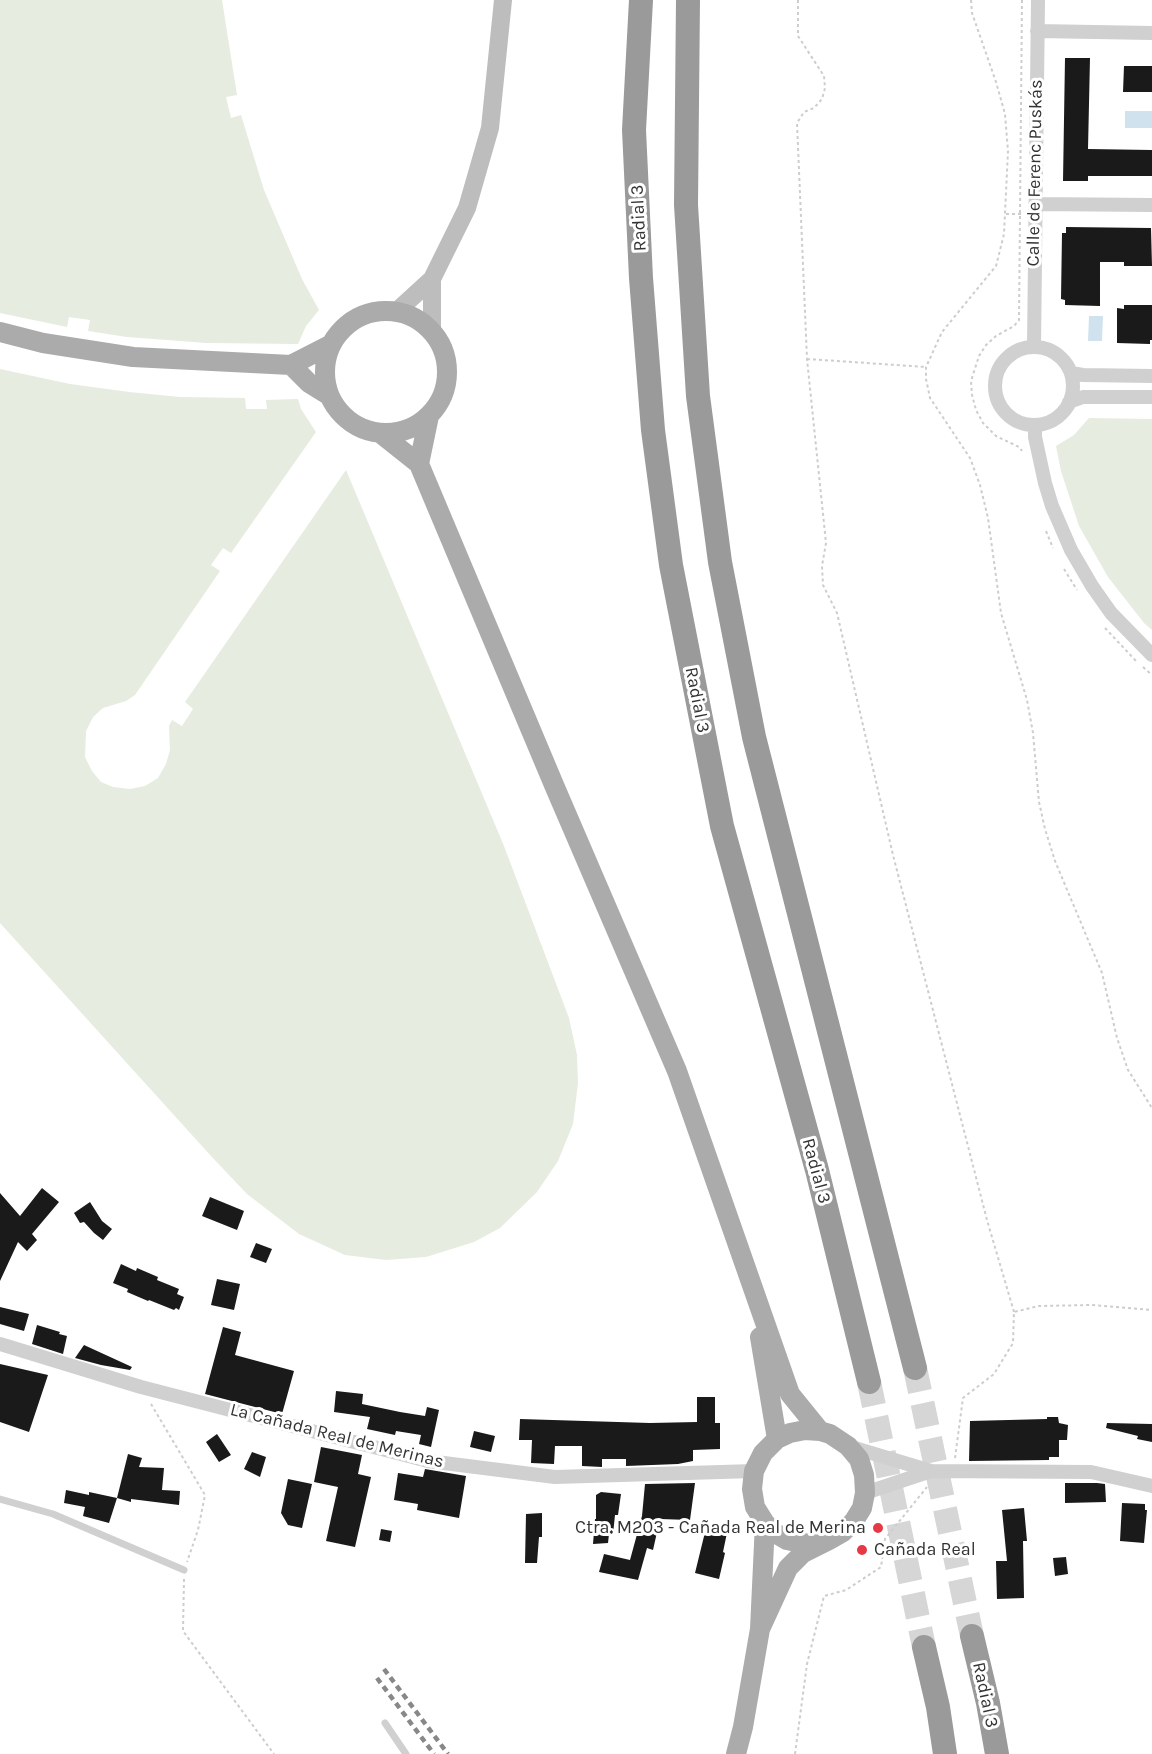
<!DOCTYPE html>
<meta charset="utf-8">
<style>
body{margin:0}
canvas{display:block;background:#fff}
</style>
<canvas width="1152" height="1754"></canvas>
<script>
const c = document.querySelector('canvas').getContext('2d');
c.lineJoin = 'round';
function fill(path, color) { c.fillStyle = color; c.fill(path, 'evenodd'); }
const shape = rows => new Path2D(rows.map(r => 'M' + r).join(''));
function trace(path, color, width, dash) { c.strokeStyle = color; c.lineWidth = width; c.lineCap = dash ? 'butt' : 'round'; c.setLineDash(dash || []); c.stroke(path); }
function label(font, color, halo, rows, align = 'center') {
  c.font = font + ' Karla,sans-serif'; c.lineWidth = 6; c.setLineDash([]); c.textBaseline = 'middle'; c.strokeStyle = halo; c.fillStyle = color; for (const [text, x, y, turn = 0] of rows) {
    c.save(); c.translate(x, y); c.rotate((+turn || 0) * Math.PI / 180); c.textAlign = isNaN(turn) ? turn : align; if (halo) c.strokeText(text, 0, 0); c.fillText(text, 0, 0); c.restore();
  }
}
fill(shape([
 [0,0,222,0,237,95,226,97,231,118,241,115,264,190,302,279,319,310,306,326,298,344,206,343,127,337,88,331,90,320,69,317,67,327,0,313],
 [0,369,70,384,129,392,180,397,245,398,246,409,267,409,266,400,298,399,301,409,316,432,231,553,223,548,211,565,220,571,135,695,126,701,103,708,93,717,86,731,85,757,92,771,101,782,113,787,130,789,145,786,158,778,166,764,170,750,169,726,172,720,182,726,193,709,185,702,346,470,504,846,569,1018,577,1055,578,1083,573,1124,558,1161,537,1192,500,1228,474,1242,426,1257,386,1260,345,1255,299,1234,247,1194,211,1156,0,923],
 [1089,418,1152,419,1152,630,1144,623,1108,577,1079,526,1061,471,1056,446,1074,435]
]), '#e6ecdf');
fill(shape([
 [1125,111,1152,111,1152,128,1125,128],
 [1089,316,1103,316,1102,341,1088,341]
]), '#cfe2ee');
fill(shape([
 [1065,58,1090,58,1088,149,1152,150,1152,176,1088,176,1088,181,1063,181],
 [1124,66,1152,66,1152,92,1123,92],
 [1066,227,1151,228,1152,266,1124,266,1124,262,1100,262,1100,306,1065,305,1065,300,1061,299,1062,233,1066,233],
 [1124,305,1152,305,1152,340,1150,340,1150,344,1117,343,1117,308,1124,309],
 [42,1188,59,1202,32,1234,37,1240,27,1251,18,1242,0,1281,0,1193,20,1216],
 [210,1197,244,1211,237,1230,202,1216],
 [90,1202,102,1221,112,1229,103,1240,94,1233,84,1222,80,1223,74,1213],
 [256,1243,272,1249,266,1263,250,1257],
 [121,1264,136,1271,137,1268,158,1277,157,1280,179,1289,177,1294,184,1297,179,1310,176,1308,174,1310,149,1300,148,1301,127,1292,128,1289,113,1283],
 [217,1279,240,1284,234,1310,211,1305],
 [0,1307,29,1314,24,1331,0,1324],
 [37,1325,60,1332,59,1334,67,1336,63,1354,32,1344],
 [223,1327,241,1332,235,1355,294,1371,282,1414,205,1394],
 [84,1345,132,1367,130,1370,101,1365,75,1358],
 [0,1364,48,1375,29,1432,0,1422],
 [336,1391,363,1394,362,1404,400,1412,425,1416,427,1407,439,1410,431,1447,419,1444,421,1435,396,1431,395,1435,367,1429,370,1417,334,1412],
 [697,1397,715,1397,715,1423,720,1423,720,1449,693,1450,693,1461,678,1464,626,1466,626,1459,602,1459,602,1467,582,1466,582,1446,555,1446,554,1464,531,1463,532,1440,519,1440,520,1419,650,1423,697,1422],
 [1047,1417,1058,1417,1059,1423,1068,1425,1067,1440,1059,1440,1059,1457,1049,1457,1049,1460,969,1461,970,1421,1047,1419],
 [1107,1423,1152,1424,1152,1442,1137,1439,1138,1436,1106,1428],
 [474,1431,495,1436,491,1452,470,1447],
 [217,1434,231,1455,219,1462,206,1442],
 [321,1447,362,1455,358,1474,371,1477,355,1547,326,1541,338,1487,314,1482],
 [252,1452,266,1457,260,1477,244,1469],
 [128,1454,142,1458,139,1467,164,1468,162,1490,180,1491,179,1505,131,1499,131,1502,117,1498],
 [425,1469,466,1476,459,1518,417,1510,418,1504,394,1500,398,1473,423,1477],
 [288,1479,312,1484,302,1528,288,1525,281,1513],
 [695,1483,690,1520,660,1519,653,1550,647,1548,638,1580,599,1572,604,1554,630,1560,642,1516,645,1484],
 [1065,1483,1097,1483,1105,1484,1106,1502,1065,1503],
 [66,1490,89,1495,89,1492,117,1498,109,1523,83,1516,85,1507,64,1503],
 [601,1492,621,1494,618,1515,615,1515,613,1534,609,1534,608,1543,593,1544,595,1519,596,1519,596,1495],
 [1122,1503,1145,1504,1145,1510,1147,1510,1144,1543,1120,1541],
 [1024,1508,1027,1541,1023,1541,1024,1598,997,1599,996,1561,1007,1561,1002,1510],
 [542,1513,542,1537,539,1537,537,1563,525,1563,526,1514],
 [707,1524,728,1528,723,1552,725,1553,719,1579,695,1573],
 [381,1529,392,1531,390,1542,379,1540],
 [1066,1557,1068,1574,1055,1576,1053,1558]
]), '#1a1a1a');
trace(shape([
 [915,1368,972,1636],
 [869,1382,924,1647]
]), '#d6d6d6', 24, [24, 12]);
trace(shape([
 [798,0,798,36,824,76,825,88,822,99,814,108,804,112,797,123,807,359,826,543,822,566,823,585,837,613,893,855,987,1220,1014,1312],
 [971,0,972,13,996,82,1005,114,1008,151,1004,234,996,266,942,332,926,367,926,379,930,398,970,458,980,485,988,518,1001,613,1027,700,1033,733,1039,802,1045,829,1055,861,1102,973,1117,1038,1128,1070,1152,1108],
 [1022,0,1019,320,1014,326,996,336,986,345,979,356,971,381,972,395,976,410,983,423,996,436,1019,447,1022,451],
 [1006,214,1021,214],
 [807,359,926,367],
 [1046,531,1053,548],
 [1064,569,1077,590],
 [1105,628,1136,661],
 [1143,667,1152,675],
 [151,1404,205,1495,198,1530,187,1562],
 [955,1458,963,1398,994,1374,1013,1343,1014,1312,1039,1306,1092,1305,1152,1310],
 [184,1579,183,1631,274,1754],
 [795,1754,807,1664,824,1596,846,1590,881,1567,885,1539,927,1487]
]), '#cdcdcd', 2, [3, 3]);
trace(shape([
 [0,1499,53,1514,184,1570],
 [385,1723,406,1754]
]), '#d0d0d0', 7);
trace(shape([
 [1037,31,1152,33],
 [1035,204,1152,205],
 [1034,346,1038,0],
 '995 386a39 39 0 1 1 78 0a39 39 0 1 1-78 0Z',
 [1071,373,1083,375,1152,376],
 [1069,402,1083,397,1152,397],
 [1035,425,1035,437,1045,483,1052,506,1071,550,1092,586,1111,613,1152,655],
 [0,1344,141,1387,428,1461,555,1477,754,1471],
 [848,1446,931,1471,1091,1472,1152,1486],
 [865,1493,931,1471]
]), '#d0d0d0', 14);
trace(shape([
 [396,312,432,279,467,208,490,128,503,0],
 [432,332,432,279]
]), '#bdbdbd', 18);
trace(shape([
 '325 372a61 61 0 1 1 122 0a61 61 0 1 1-122 0Z',
 [0,332,43,343,133,357,291,365],
 [291,365,309,383,330,396],
 [291,365,332,344],
 [380,433,419,464,554,785,677,1071,790,1394,820,1431],
 [419,464,429,416],
 [760,1337,777,1439],
 [760,1629,788,1568,803,1553,829,1540,843,1532,854,1521,862,1508,865,1493,864,1475,859,1459,848,1446,830,1434,820,1431,805,1430,790,1433,777,1439,763,1453,754,1471,752,1489,755,1507,765,1523,775,1533,787,1540,801,1543,815,1544,829,1540],
 [736,1754,743,1727,760,1629,765,1523]
]), '#ababab', 20);
trace(shape([
 [641,0,634,130,641,278,653,430,671,565,722,826,817,1170,869,1382],
 [688,0,686,205,698,396,720,562,754,737,915,1368],
 [972,1636,988,1703,997,1754],
 [924,1647,938,1707,945,1754]
]), '#9a9a9a', 24);
trace(shape([
 [384,1669,448,1754],
 [377,1678,434,1754]
]), '#888', 4.5, [6, 4.5]);
for (const [x, y, r, color] of [
 [878,1528,6,"#e63946"],
 [862,1550,6,"#e63946"]
]) { const dot = new Path2D(); dot.arc(x, y, r, 0, 2 * Math.PI); c.fillStyle = color; c.fill(dot); trace(dot, '#fff', 2); }
label('18px', '#333', '#fff', [
 ["Calle de Ferenc Puskás",1035,173,-89],
 ["Radial 3",639,218,-93],
 ["Radial 3",697,700,79],
 ["Radial 3",816,1171,75],
 ["La Cañada Real de Merinas",337,1436,14],
 ["Radial 3",985,1695,78]
]);
label('18px', '#333', '#fff', [
 ["Ctra. M203 - Cañada Real de Merina",866,1528],
 ["Cañada Real",874,1550,"left"]
], 'right');
</script>
